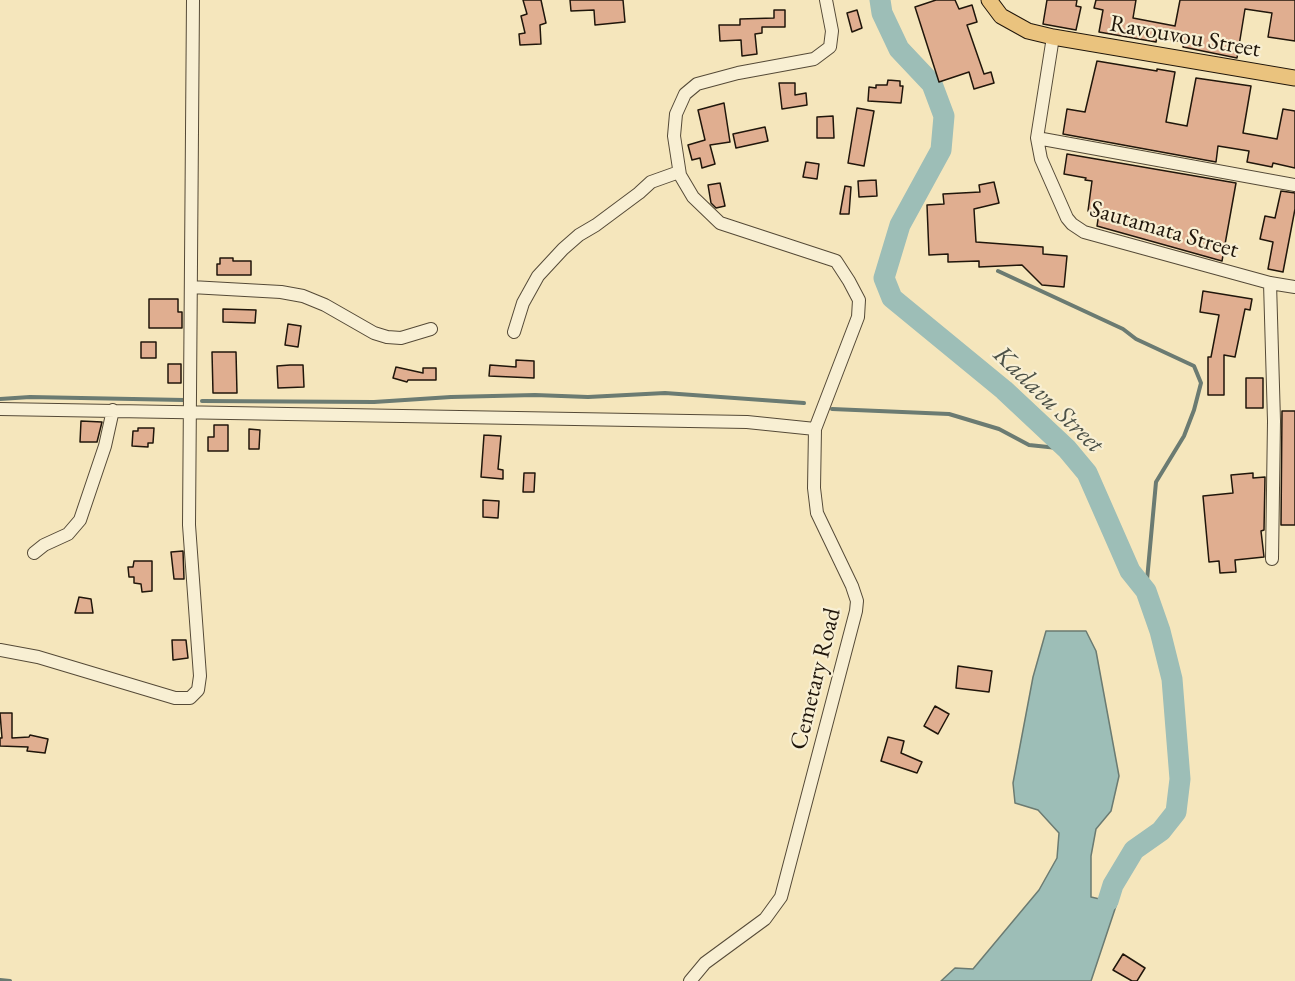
<!DOCTYPE html>
<style>
body{margin:0}
canvas{display:block;background:#f5e6bc}
</style>
<canvas width="1295" height="981"></canvas>
<script>
const c = document.querySelector('canvas').getContext('2d');
c.lineJoin = 'round';
function fill(path, color) { c.fillStyle = color; c.fill(path, 'evenodd'); }
const shape = rows => new Path2D(rows.map(r => 'M' + r).join(''));
function trace(path, color, width, dash) { c.strokeStyle = color; c.lineWidth = width; c.lineCap = dash ? 'butt' : 'round'; c.setLineDash(dash || []); c.stroke(path); }
function label(font, color, halo, rows, align = 'center') {
  c.font = font + ' "EB Garamond",serif'; c.lineWidth = 4.5; c.setLineDash([]); c.textBaseline = 'middle'; c.strokeStyle = halo; c.fillStyle = color; for (const [text, x, y, turn = 0] of rows) {
    c.save(); c.translate(x, y); c.rotate((+turn || 0) * Math.PI / 180); c.textAlign = isNaN(turn) ? turn : align; if (halo) c.strokeText(text, 0, 0); c.fillText(text, 0, 0); c.restore();
  }
}
const water = shape([
 [1046,631,1086,631,1096,651,1119,776,1111,811,1096,829,1091,856,1091,897,1117,903,1091,981,941,981,955,968,973,969,1039,890,1057,858,1059,833,1038,810,1015,803,1013,783,1033,677,1046,631]
]);
fill(water, '#9dbeb7');
trace(water, '#6b7b72', 1.5);
trace(shape([
 [998,271,1123,329,1136,339,1194,366,1201,383,1194,410,1184,436,1156,482,1146,591],
 [0,399,30,397,184,400],
 [202,401,374,402,451,397,535,395,588,397,665,393,804,403],
 [832,409,949,414,999,429,1029,445,1067,449],
 [0,980,10,981]
]), '#6b7b72', 4);
trace(shape([
 [880,0,882,13,899,49,932,84,944,116,941,150,900,225,884,278,892,298,1004,390,1067,449,1087,473,1130,571,1146,591,1160,631,1172,679,1180,779,1176,812,1161,831,1134,850,1113,885,1108,901]
]), '#9dbeb7', 21);
const building = shape([
 [523,0,541,0,546,23,540,25,541,44,520,45,519,34,525,33,521,16,527,14,523,0],
 [570,0,623,0,625,22,595,25,594,10,571,11,570,0],
 [936,0,955,0,959,9,972,5,977,22,967,25,984,74,991,72,994,83,974,89,969,72,939,82,915,7,936,0],
 [1047,0,1077,0,1076,6,1081,7,1076,30,1043,24,1047,0],
 [1096,0,1136,0,1133,18,1175,26,1180,0,1295,0,1295,41,1268,37,1272,13,1245,9,1237,58,1183,47,1184,42,1157,37,1156,42,1099,32,1103,10,1094,8,1096,0],
 [774,10,785,10,785,27,762,27,762,33,755,34,757,54,742,56,741,40,720,41,719,25,740,25,740,19,774,18,774,10],
 [857,10,862,28,852,32,847,13,857,10],
 [1097,61,1157,71,1157,69,1175,72,1166,122,1187,126,1196,78,1251,86,1243,133,1277,139,1283,109,1295,111,1295,168,1273,163,1272,167,1247,162,1249,151,1218,146,1216,162,1063,134,1067,109,1085,112,1097,61],
 [888,80,900,81,900,86,903,86,901,103,868,101,869,87,876,88,876,85,887,85,888,80],
 [779,83,795,83,795,95,806,93,807,105,782,109,779,83],
 [724,103,730,142,710,145,715,164,702,168,700,158,692,160,688,145,705,140,698,110,724,103],
 [857,108,874,111,864,166,848,163,857,108],
 [833,116,834,138,817,138,817,117,833,116],
 [765,127,768,141,736,148,733,134,765,127],
 [1067,154,1236,183,1222,261,1097,226,1099,213,1088,211,1092,181,1085,180,1086,178,1064,174,1067,154],
 [806,162,819,164,817,179,803,177,806,162],
 [876,180,877,196,859,197,858,181,876,180],
 [994,182,999,203,974,209,976,242,1043,247,1043,254,1067,256,1064,287,1042,285,1022,265,979,267,979,261,948,262,948,254,929,255,927,205,944,204,943,194,980,192,979,185,994,182],
 [720,183,725,206,716,208,711,203,708,185,720,183],
 [845,186,851,187,849,214,840,214,845,186],
 [1281,191,1295,193,1295,209,1283,272,1268,269,1273,242,1260,239,1265,216,1275,218,1281,191],
 [220,258,233,258,233,261,251,261,251,275,217,275,217,264,220,264,220,258],
 [1203,291,1252,299,1250,310,1245,309,1235,357,1224,355,1224,395,1208,395,1208,357,1211,357,1219,315,1200,312,1203,291],
 [149,299,178,299,178,312,182,312,182,328,149,328,149,299],
 [223,309,256,310,255,323,223,322,223,309],
 [288,324,301,326,298,347,285,345,288,324],
 [141,342,156,342,156,358,141,358,141,342],
 [212,352,236,352,237,393,213,393,212,352],
 [516,360,534,361,534,378,489,376,490,365,516,367,516,360],
 [168,364,181,364,181,383,168,383,168,364],
 [290,365,303,365,304,387,278,388,277,366,290,365],
 [396,367,423,373,423,368,436,368,436,380,408,380,407,382,393,378,396,367],
 [1246,378,1263,378,1263,408,1246,408,1246,378],
 [1282,411,1295,411,1295,525,1281,525,1282,411],
 [81,421,102,422,97,442,80,442,81,421],
 [214,425,228,425,228,451,208,451,208,437,214,437,214,425],
 [138,428,154,428,153,443,148,443,148,447,132,446,133,431,138,431,138,428],
 [249,429,260,430,259,449,249,449,249,429],
 [484,435,501,436,498,469,503,470,503,479,481,477,484,435],
 [524,473,535,473,534,492,523,492,524,473],
 [1253,473,1253,478,1265,477,1264,530,1261,531,1264,557,1235,560,1236,572,1220,573,1219,561,1209,562,1203,496,1233,493,1231,475,1253,473],
 [483,500,499,501,498,518,483,517,483,500],
 [183,551,184,579,174,579,171,552,183,551],
 [134,561,152,561,152,591,142,592,141,584,134,583,134,577,129,577,128,567,133,567,134,561],
 [79,597,91,599,93,613,75,613,79,597],
 [172,640,186,640,188,658,173,660,172,640],
 [958,666,992,671,989,692,956,688,958,666],
 [935,706,949,714,938,734,924,726,935,706],
 [0,713,12,713,12,738,29,737,30,735,48,739,45,753,27,751,28,747,0,746,0,738,2,738,0,713],
 [888,737,904,741,901,753,922,762,917,773,881,761,888,737],
 [1123,954,1145,968,1137,981,1132,981,1113,970,1123,954]
]);
fill(building, '#e0ae90');
trace(building, '#20160b', 1.5);
const minor = shape([
 [1053,37,1037,138,1041,159,1067,218,1072,224,1084,232,1270,283,1295,287],
 [1037,138,1295,185],
 [1270,283,1274,421,1272,559],
 [191,287,281,292,303,296,325,305,374,333,387,337,401,338,431,329],
 [514,332,523,303,538,276,563,249,579,235,596,225,639,193,651,182,679,172],
 [0,409,747,422,815,429],
 [34,553,44,545,68,534,80,520,105,446,113,410],
 [0,650,38,657,175,698,190,698,198,690,200,676,189,525,193,0],
 [690,981,705,963,765,919,781,897,856,611,857,601,852,586,817,513,814,488,815,429,858,317,859,300,849,281,836,261,720,223,693,197,680,175,674,136,676,114,685,94,697,84,738,73,814,59,830,47,832,31,826,0]
]);
const major = shape([
 [989,0,1001,16,1028,31,1053,37,1295,78]
]);
trace(minor, '#554a37', 14);
trace(major, '#20160b', 17);
trace(minor, '#f8efd3', 12);
trace(major, '#eac37e', 15);
label('24px', '#20160b', '#f8efd3', [
 ["Ravouvou Street",1185,37,10],
 ["Sautamata Street",1164,230,16],
 ["Cemetary Road",816,679,-76]
]);
label('italic 26px', '#4c5147', '#f8efd3', [
 ["Kadavu Street",1048,400,44]
]);
</script>
